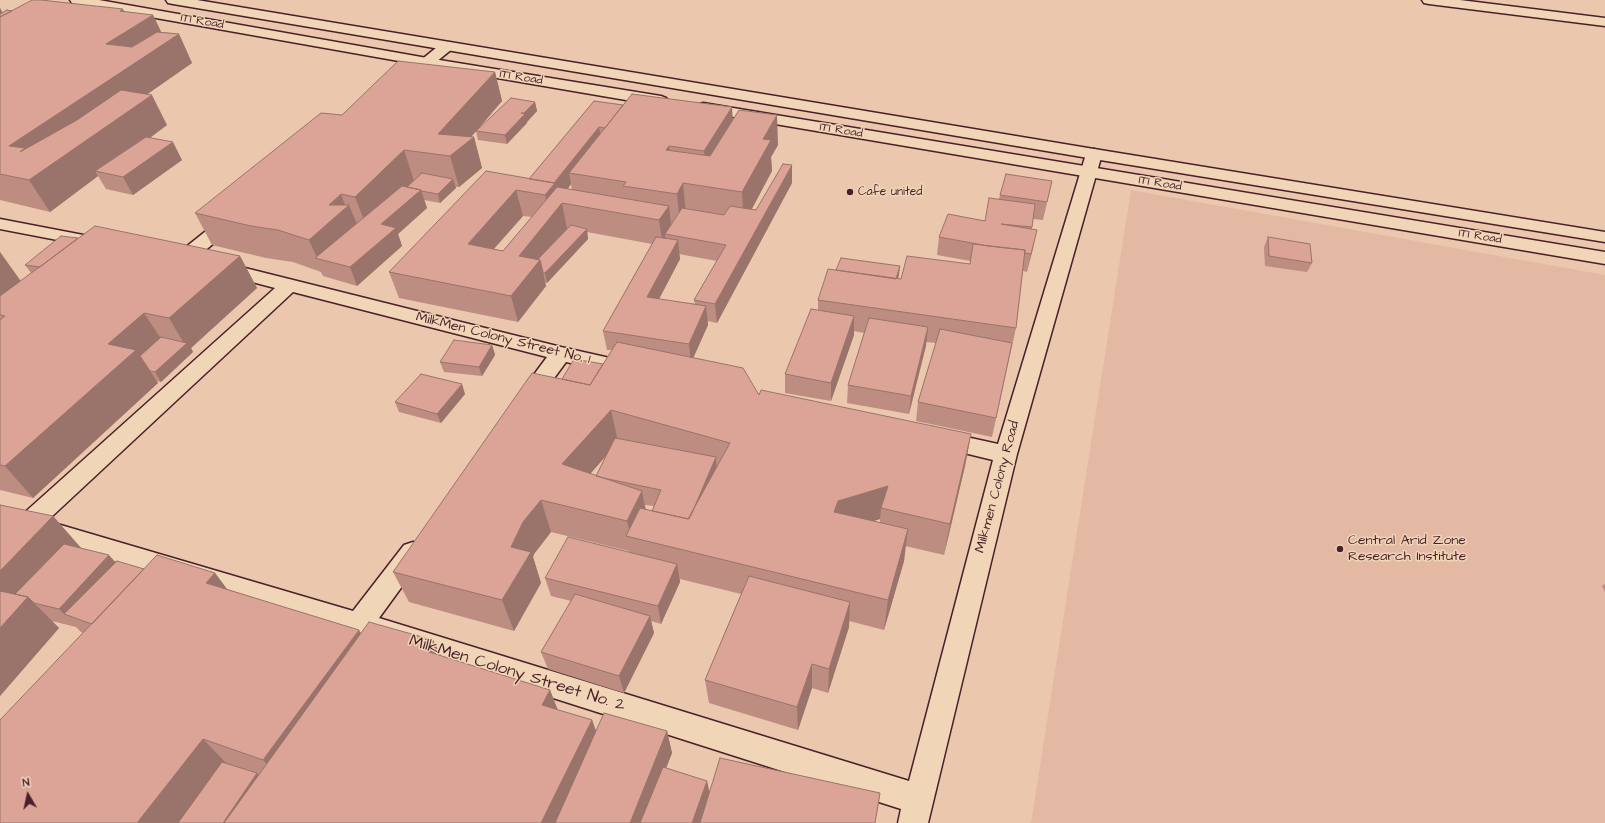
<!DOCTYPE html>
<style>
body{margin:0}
#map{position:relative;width:1605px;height:823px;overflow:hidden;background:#eac7ad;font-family:"Architects Daughter",sans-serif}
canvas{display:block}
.north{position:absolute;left:8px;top:775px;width:40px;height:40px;-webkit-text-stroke:3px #f0d6b7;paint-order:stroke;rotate:351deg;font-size:11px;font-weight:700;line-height:16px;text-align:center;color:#4a1f2b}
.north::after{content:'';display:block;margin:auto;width:14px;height:18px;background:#4a1f2b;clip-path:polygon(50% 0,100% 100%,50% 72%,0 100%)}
</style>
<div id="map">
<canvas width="1605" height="823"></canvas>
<div class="north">N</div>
</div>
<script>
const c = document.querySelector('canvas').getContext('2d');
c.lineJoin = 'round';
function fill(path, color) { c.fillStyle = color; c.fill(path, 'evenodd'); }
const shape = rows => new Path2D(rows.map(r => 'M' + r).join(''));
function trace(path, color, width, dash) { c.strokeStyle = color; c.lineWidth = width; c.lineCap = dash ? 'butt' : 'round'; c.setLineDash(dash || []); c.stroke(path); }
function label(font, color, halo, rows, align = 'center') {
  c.font = font + ' "Architects Daughter",sans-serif'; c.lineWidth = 3; c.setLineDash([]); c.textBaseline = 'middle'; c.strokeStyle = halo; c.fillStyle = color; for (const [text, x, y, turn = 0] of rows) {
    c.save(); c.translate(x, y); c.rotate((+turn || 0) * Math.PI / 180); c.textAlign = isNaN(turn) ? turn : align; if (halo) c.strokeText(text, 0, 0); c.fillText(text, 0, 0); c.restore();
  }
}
fill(shape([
 [1131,190,1605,275,1605,823,1031,823]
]), '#e3b9a4');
const minor = shape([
 [1422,0,1460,0,1605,18,1605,26,1429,4,1424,3,1422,0],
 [447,42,452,43,454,46,452,49,414,80,409,81,404,80,402,77,404,74,442,43,447,42],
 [1094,149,1100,151,1102,154,1017,454,928,823,898,823,901,809,359,636,28,535,26,536,0,527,0,507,23,514,275,288,214,272,212,268,214,264,221,262,561,347,632,363,639,365,643,370,639,375,632,377,566,362,535,404,527,407,519,404,516,399,547,357,293,292,47,521,353,611,404,545,413,542,422,545,426,552,422,559,379,618,909,781,993,460,931,445,928,439,931,433,939,431,998,444,1086,154,1088,151,1094,149],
 [232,214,238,215,241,219,238,223,190,263,183,265,176,263,174,259,176,255,226,215,232,214],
 [0,219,99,238,105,239,108,243,105,247,99,248,0,229,0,219]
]);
const tertiary = shape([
 [70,0,99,0,427,58,661,96,666,98,669,101,666,104,661,106,427,66,77,4,72,3,70,0],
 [166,0,197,0,1094,149,1605,232,1605,242,1094,159,173,4,168,3,166,0],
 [703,103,1605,252,1605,264,698,111,695,108,698,105,703,103]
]);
trace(minor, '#4a1f2b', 3);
trace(tertiary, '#4a1f2b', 3);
fill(minor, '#f0d6b7');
fill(tertiary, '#f0d6b7');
fill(shape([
 [0,8,2,12,12,11,124,12,153,15,161,32,179,34,192,63,147,94,167,125,150,138,182,160,133,195,106,189,98,176,50,212,0,200],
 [495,72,502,101,480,127,535,102,537,111,527,122,527,123,507,144,478,140,476,131,471,137,474,137,482,168,459,187,455,187,456,188,440,203,424,200,427,208,398,234,402,246,357,286,323,276,321,272,293,262,266,258,212,245,195,213],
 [594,101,733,120,778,145,771,157,772,171,751,209,756,210,792,183,717,323,708,321,708,325,693,358,759,395,971,434,965,466,944,555,905,546,904,561,884,630,849,621,849,627,828,693,812,688,798,730,709,703,705,680,741,594,680,579,680,582,661,624,651,621,654,633,624,693,548,669,541,652,571,601,551,596,545,578,629,552,629,551,551,532,534,554,533,557,541,583,514,631,409,602,393,572,562,379,603,364,612,350,607,350,603,331,652,244,587,232,588,239,547,283,545,282,546,286,518,322,399,298,389,272,529,179],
 [571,184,572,190,568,189],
 [523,216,532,217,503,251,494,249],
 [679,254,717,261,694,300,695,304,659,299,680,259],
 [606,456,596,476,590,474],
 [645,505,654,506,652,511,646,510],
 [880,519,880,523,873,521],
 [1052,181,1043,220,1033,219,1032,229,1033,248,1027,272,1023,271,1016,328,992,437,916,421,918,402,936,343,926,342,909,414,847,403,848,385,864,333,854,331,854,335,831,401,785,393,785,374,818,310,818,300,836,270,900,266,898,279,901,279,970,264,970,261,937,255,939,237,985,221,999,199,1000,195],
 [1268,237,1312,263,1307,272,1265,266,1264,247],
 [78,239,240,256,257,288,191,348,193,352,161,382,156,381,158,383,33,498,0,490,0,252,21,281,31,273,25,265],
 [492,345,495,355,482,376,444,372,440,362],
 [465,394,441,423,399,412,395,402],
 [53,516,81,548,116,562,144,569,215,573,227,589,361,633,433,640,441,656,550,690,558,710,592,720,596,731,667,731,672,753,666,768,707,781,710,793,880,793,877,814,0,823,83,633,81,632,76,627,52,621,59,628,0,696],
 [1605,584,1605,592,1602,586]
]), '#bd8d82');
fill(shape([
 [0,8,5,17,0,19],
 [123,9,132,28,153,15,166,42,179,34,192,63,39,170,152,95,167,125,102,173,95,171,98,176,50,212,29,180,9,146,106,44,120,11],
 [495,72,502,101,465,144,474,137,482,168,459,187,450,156,438,134],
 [535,102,537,111,527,122,527,123,507,144,505,135,525,114,524,113],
 [732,107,734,137,707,182,704,151],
 [777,115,778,145,771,157,772,171,744,224,742,192,763,139],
 [599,127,602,145,569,173,571,184,558,201,562,203,567,229,541,263,546,286,518,322,511,296,519,256,550,218,545,195],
 [173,142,182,160,133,195,123,177],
 [669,146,673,176,666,150],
 [404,150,414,181,367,228,355,197],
 [792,165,792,183,717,323,715,304],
 [453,179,456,188,440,203,438,194],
 [683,183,686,215,680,226,677,194],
 [421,190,427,208,398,234,402,246,357,286,350,267,381,224],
 [516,190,523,216,475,270,468,244],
 [341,194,346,208,349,205,362,236,317,258,309,240,329,205],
 [669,206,672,232,665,234,666,241,663,246,659,220],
 [587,229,588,239,547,283,545,273],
 [1037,230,1033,248,1027,272,1031,254],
 [678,240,680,259,650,316,647,297],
 [0,252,21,282,0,297],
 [240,256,257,288,191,348,193,352,161,382,155,372,185,345,169,318],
 [900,266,899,275,895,289,896,279],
 [706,306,708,325,691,363,689,344],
 [144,313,165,345,145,363,158,383,33,498,5,466,108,344],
 [854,316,854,335,831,401,831,383],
 [928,327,926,346,909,414,911,396],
 [492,345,495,355,482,376,479,367],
 [462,384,465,394,441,423,437,414],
 [611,410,618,442,571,496,562,464],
 [971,434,965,466,944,555,950,524],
 [716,457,717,476,689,519],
 [888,486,881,508,880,519,837,533,834,512,838,501],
 [642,491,648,523,631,537,627,521],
 [541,500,551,532,534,554,533,557,541,583,514,631,502,600,511,547,523,522],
 [53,516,81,548,32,601,59,628,0,696,0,571],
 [908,529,904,561,884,630,888,600],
 [109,555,125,573,65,615,59,609],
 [677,564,680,582,661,624,658,606],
 [215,573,238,604,206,583],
 [850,602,849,627,828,693,829,669],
 [650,616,654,633,624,693,619,676],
 [359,630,377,660,288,787,263,760],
 [433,640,448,670,426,651],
 [812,664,812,688,798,730,797,707],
 [550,690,561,719,542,705],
 [592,720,602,748,565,823,541,823],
 [667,731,672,753,645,823,630,823],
 [203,739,230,767,188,823,137,823],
 [257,773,272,789,249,823,223,823],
 [707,781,710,796,700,823,692,823]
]), '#9a736a');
const building = shape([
 [32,0,41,0,123,9,120,11,153,15,106,44,132,47,157,32,179,34,9,146,25,148,20,152,77,120,121,90,152,95,29,180,0,174,0,17,32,0],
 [7,10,12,11,0,17,0,14,7,10],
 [398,61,495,72,438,134,474,137,450,156,404,150,355,197,341,194,329,205,349,205,309,240,278,230,251,226,195,213,321,113,342,115,398,61],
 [632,94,732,107,704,151,669,146,666,150,710,156,739,110,777,115,763,139,771,140,742,192,683,183,677,194,623,186,626,182,569,173,632,94],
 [511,98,535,102,524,113,521,113,525,114,505,135,476,131,511,98],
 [594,101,623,105,605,128,599,127,554,183,529,179,594,101],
 [146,137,173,142,123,177,95,171,146,137],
 [783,164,792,165,715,304,694,300,726,245,665,234,682,208,724,215,730,206,756,210,783,164],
 [486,171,555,183,545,195,516,190,468,244,503,251,557,187,669,206,659,220,562,203,519,256,540,260,511,296,389,272,486,171],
 [422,173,453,179,438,194,421,191,421,190,407,187,422,173],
 [1006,174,1052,181,1047,202,1000,195,1006,174],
 [402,186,421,190,381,224,396,228,350,267,315,258,402,186],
 [989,198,1035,204,1032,227,1001,224,1037,230,1031,254,1025,253,1025,250,988,246,939,237,948,214,985,221,989,198],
 [571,225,587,229,545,273,543,272,540,260,538,259,571,225],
 [95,226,240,256,169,318,144,313,108,344,136,350,5,466,0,465,0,320,5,316,0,315,0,296,95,226],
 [61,236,78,238,40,267,25,265,61,236],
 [656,237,678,240,647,297,706,306,689,344,603,331,656,237],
 [1268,237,1310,244,1312,263,1269,256,1268,237],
 [973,244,1025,250,1016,328,818,300,828,269,901,279,907,256,970,264,973,244],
 [841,258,900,266,896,279,836,270,841,258],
 [811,309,854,316,831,383,785,374,811,309],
 [869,318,928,327,911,396,848,385,869,318],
 [940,329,1012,343,996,418,918,402,940,329],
 [161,337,187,343,155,372,150,371,140,356,161,337],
 [454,340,492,345,479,367,440,362,454,340],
 [617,342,743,368,759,395,761,390,971,434,950,524,881,508,888,486,838,501,834,512,908,529,888,600,626,536,640,508,688,519,730,443,611,410,562,464,642,491,627,521,541,500,523,522,511,547,531,552,502,600,393,572,532,373,590,385,617,342],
 [574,359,603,364,590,385,562,379,574,359],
 [421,374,462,384,437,414,395,402,421,374],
 [615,438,716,457,692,513,689,519,652,511,661,490,608,479,596,476,615,438],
 [0,505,53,516,0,571,0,505],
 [568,537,677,564,658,606,545,578,568,537],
 [64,544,109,555,59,609,34,603,28,597,15,594,64,544],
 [157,555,215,573,206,583,359,630,263,760,203,739,137,823,0,823,0,720,157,555],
 [117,561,144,569,92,624,64,614,117,561],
 [749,576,850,602,829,669,812,664,797,707,705,680,749,576],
 [0,591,28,597,0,628,0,591],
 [575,594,650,616,619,676,541,652,575,594],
 [369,622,433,640,426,651,550,690,542,705,592,720,541,823,224,823,369,622],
 [604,713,667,731,630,823,555,823,604,713],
 [720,758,880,793,875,823,700,823,720,758],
 [222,762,257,773,223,823,178,823,222,762],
 [663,767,707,781,692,823,640,823,663,767]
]);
fill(building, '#dca497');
trace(building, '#9a736a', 1);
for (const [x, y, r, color] of [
 [850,192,4,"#4a1f2b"],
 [1340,549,4,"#4a1f2b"]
]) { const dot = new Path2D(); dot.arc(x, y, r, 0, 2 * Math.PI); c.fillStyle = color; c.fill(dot); trace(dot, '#f0d6b7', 1.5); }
label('12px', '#4a1f2b', '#f0d6b7', [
 ["ITI Road",202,22,10],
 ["ITI Road",521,78,9],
 ["ITI Road",841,131,9],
 ["ITI Road",1160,184,9],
 ["ITI Road",1480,237,9]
]);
label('12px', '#4a1f2b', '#f0d6b7', [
 ["Cafe united",858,192]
], 'left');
label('14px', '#4a1f2b', '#f0d6b7', [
 ["MilkMen Colony Street No. 1",503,339,14],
 ["Milkmen Colony Road",998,487,-75]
]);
label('14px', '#4a1f2b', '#f0d6b7', [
 ["Central Arid Zone",1348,541],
 ["Research Institute",1348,557]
], 'left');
label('17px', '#4a1f2b', '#f0d6b7', [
 ["MilkMen Colony Street No. 2",517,674,17]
]);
</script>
